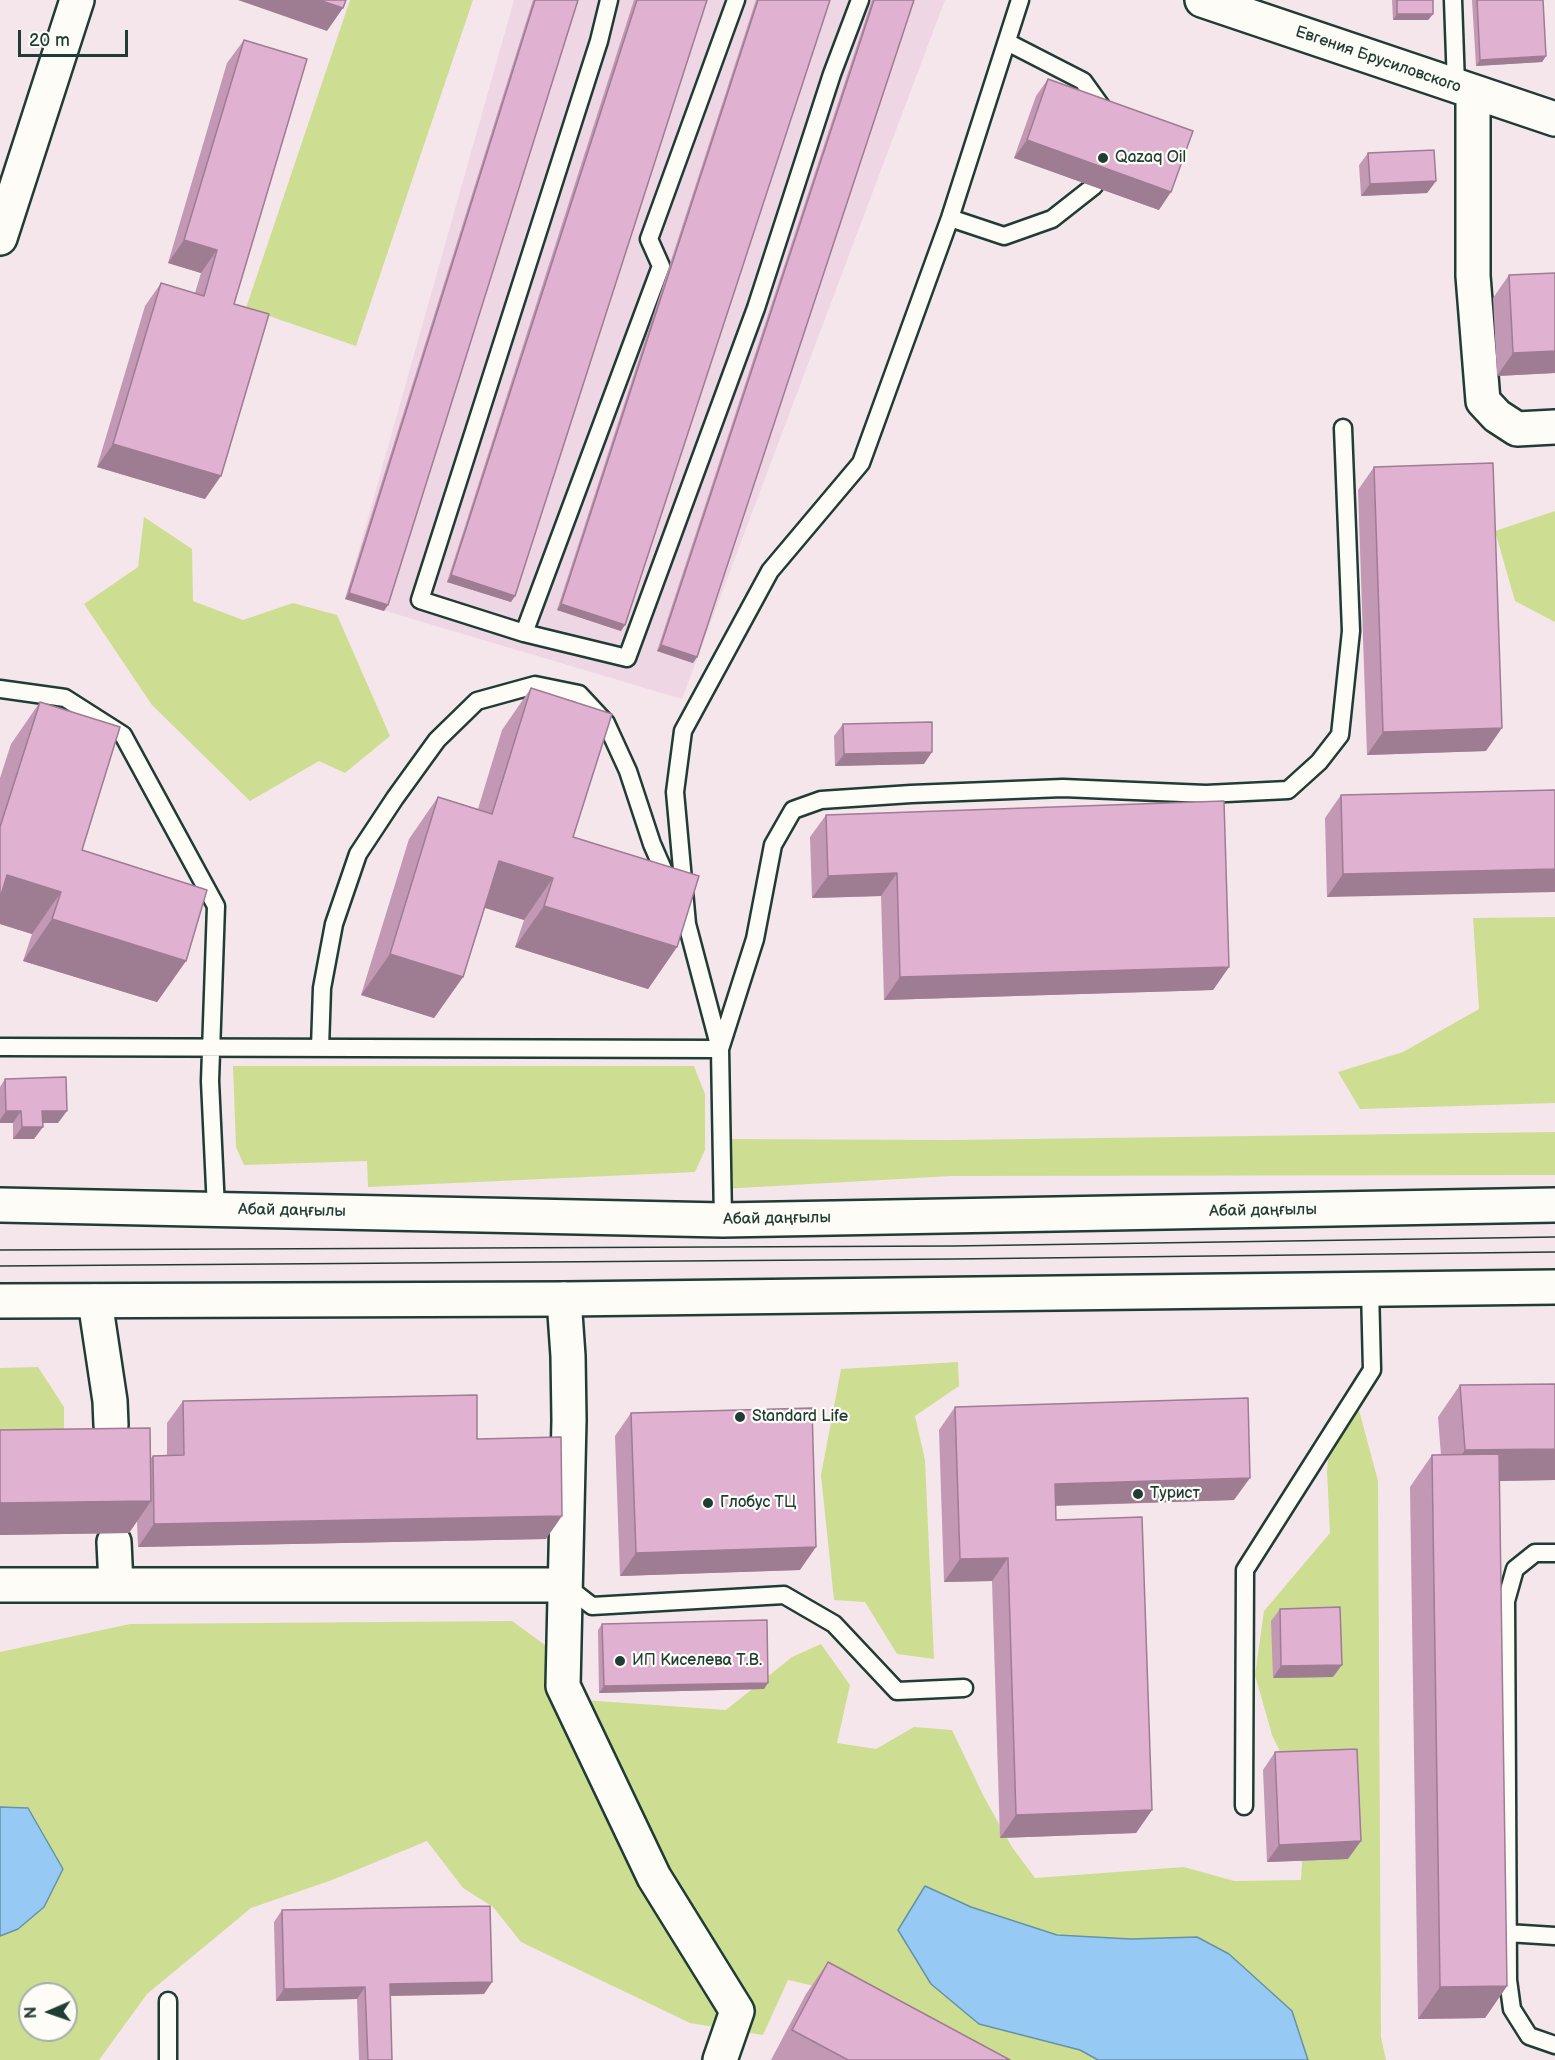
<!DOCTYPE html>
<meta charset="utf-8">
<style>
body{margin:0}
#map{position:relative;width:1555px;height:2060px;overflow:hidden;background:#f5e6ec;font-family:"Balsamiq Sans",sans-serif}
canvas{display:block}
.north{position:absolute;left:18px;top:1982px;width:60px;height:60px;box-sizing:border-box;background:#fdfcf7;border:2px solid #a4b0a9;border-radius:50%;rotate:268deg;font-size:16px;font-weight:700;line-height:24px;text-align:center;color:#1f3d34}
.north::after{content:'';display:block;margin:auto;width:21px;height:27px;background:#1f3d34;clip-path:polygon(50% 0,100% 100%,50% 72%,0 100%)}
.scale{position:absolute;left:18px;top:30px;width:110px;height:27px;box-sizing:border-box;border:3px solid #1f3d34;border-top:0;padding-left:8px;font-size:18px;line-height:21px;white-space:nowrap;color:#1f3d34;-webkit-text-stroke:4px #fdfcf7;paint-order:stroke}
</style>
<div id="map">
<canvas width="1555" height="2060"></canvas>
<div class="north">N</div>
<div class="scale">20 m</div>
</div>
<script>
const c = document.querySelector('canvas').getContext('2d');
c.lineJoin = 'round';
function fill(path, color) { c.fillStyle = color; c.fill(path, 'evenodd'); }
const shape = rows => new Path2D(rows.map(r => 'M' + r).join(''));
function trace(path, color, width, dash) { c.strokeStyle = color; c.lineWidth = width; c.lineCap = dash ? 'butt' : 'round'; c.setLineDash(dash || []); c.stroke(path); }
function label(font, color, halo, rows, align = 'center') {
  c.font = font + ' "Balsamiq Sans",sans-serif'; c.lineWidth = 4.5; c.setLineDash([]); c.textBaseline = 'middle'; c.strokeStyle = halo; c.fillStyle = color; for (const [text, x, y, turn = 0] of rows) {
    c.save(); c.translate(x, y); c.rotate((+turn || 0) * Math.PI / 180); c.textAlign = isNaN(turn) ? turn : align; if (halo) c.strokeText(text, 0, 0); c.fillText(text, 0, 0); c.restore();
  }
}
fill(shape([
 [514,0,945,0,682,699,345,599]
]), '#efd6e4');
fill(shape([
 [350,0,473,0,356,346,246,308],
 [1555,511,1555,622,1515,601,1495,531],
 [144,517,192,549,193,601,243,620,293,603,337,615,390,736,345,773,319,761,250,801,152,705,84,604,138,567],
 [1555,917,1555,1103,1360,1109,1338,1072,1403,1052,1479,1009,1473,918],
 [233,1066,694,1066,705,1094,705,1150,695,1172,368,1187,367,1161,244,1165,236,1147],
 [1555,1132,1555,1175,952,1176,722,1189,721,1139,951,1140],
 [958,1362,959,1386,915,1416,925,1460,934,1659,897,1654,865,1602,834,1600,821,1475,841,1369],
 [38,1367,64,1407,64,1460,0,1461,0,1368],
 [1359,1410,1378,1481,1381,2037,1386,2060,952,2060,819,1987,788,1980,763,2035,690,2023,521,1942,493,1907,463,1888,427,1841,332,1880,251,1908,147,1994,99,2060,0,2060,0,1652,130,1624,512,1621,545,1645,583,1700,726,1710,792,1657,821,1644,850,1685,837,1743,876,1749,914,1727,952,1730,984,1797,1012,1847,1035,1878,1184,1867,1234,1881,1301,1880,1307,1789,1285,1762,1272,1735,1255,1675,1264,1611,1330,1533,1327,1471,1332,1415],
 [30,1994,66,1994,66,2030,30,2030]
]), '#cdde92');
const water = shape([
 [0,1807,28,1808,63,1869,44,1907,18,1929,0,1936,0,1807],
 [925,1886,971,1907,1057,1935,1131,1939,1197,1937,1229,1954,1292,2011,1308,2060,1098,2060,1080,2050,979,2024,931,1984,898,1930,925,1886]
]);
fill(water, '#96caf4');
trace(water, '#6692a7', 1.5);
const service = shape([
 [609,0,599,41,420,600,524,633,661,266,649,239,736,0],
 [1453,0,1456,85],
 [1007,42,1083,81,1106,113],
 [950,218,1004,236,1052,219,1094,186],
 [524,633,627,658,756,308,832,74,860,0],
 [0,689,65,698,123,735,216,906,210,1081,216,1209],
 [0,1047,720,1049,755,939,773,845,793,810,821,800,911,794,1063,788,1206,794,1288,790,1319,762,1340,735,1351,631,1343,428],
 [320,1048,322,988,334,924,358,854,395,798,437,740,477,701,535,685,579,694,606,723,628,771,652,844,669,883],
 [723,1220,720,1049,687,924,675,792,683,731,770,571,861,463,950,218,1020,0],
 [1555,1553,1535,1553,1515,1569,1506,1601,1508,1980,1512,2009,1529,2036,1555,2045],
 [565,1585,592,1606,784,1595,834,1624,897,1691,964,1688],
 [1244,1806,1245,1570,1372,1370,1370,1288],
 [1507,1933,1555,1936],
 [168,2001,168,2060]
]);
const minor = shape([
 [1202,0,1555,119],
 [1473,92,1473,276,1483,401,1497,416,1517,429,1555,427],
 [0,238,77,0],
 [564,1299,568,1356,569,1420,563,1686,654,1877,737,2011,720,2060],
 [95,1301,110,1401,111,1425],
 [114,1542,116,1585],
 [0,1585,565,1585]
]);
const primary = shape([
 [0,1205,723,1220,1555,1205],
 [0,1301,564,1299,1555,1287]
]);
trace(service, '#1f3d34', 21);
trace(minor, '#1f3d34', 38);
trace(primary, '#1f3d34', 38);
trace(service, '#fdfcf7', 16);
trace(minor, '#fdfcf7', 33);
trace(primary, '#fdfcf7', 33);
trace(shape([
 [0,1250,953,1246,1555,1237],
 [0,1266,953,1259,1555,1252]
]), '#1f3d34', 1.5);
fill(shape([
 [533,0,578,0,384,611,345,599],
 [634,0,707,0,511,602,447,582],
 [756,0,830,0,621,631,557,610],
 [872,0,914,0,697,657,693,663,657,651],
 [1392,0,1433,0,1433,14,1428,20,1393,20],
 [1472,0,1543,0,1546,56,1542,62,1476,66],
 [244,40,234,304,205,499,97,467,145,306,161,283,195,293,201,273,168,263,227,63],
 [1048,79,1159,210,1014,158,1036,96],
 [1368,153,1436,181,1427,193,1361,196,1359,165],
 [1509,275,1555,373,1497,376,1493,298],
 [1374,467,1486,751,1367,755,1358,490],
 [531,688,573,837,677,947,648,989,515,947,524,920,485,908,463,977,434,1018,361,995,409,839,438,797,478,809,502,730],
 [40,702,82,850,186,961,157,1002,23,961,32,934,0,924,0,778,11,744],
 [843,724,924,764,835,766,834,736],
 [1555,790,1327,897,1325,818,1341,795],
 [826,815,1229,967,1213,990,884,1000,881,896,812,898,810,837],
 [5,1079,58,1123,43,1123,34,1139,13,1139,13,1123,0,1123,0,1087],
 [1555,1384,1555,1480,1499,1481,1507,1986,1485,2018,1418,2019,1410,1487,1432,1455,1441,1455,1438,1417,1460,1385],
 [183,1401,477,1439,546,1539,138,1547,137,1521,129,1533,0,1535,0,1430,150,1459,153,1456,167,1455,167,1423],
 [955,1407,1234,1500,1056,1506,1056,1520,1152,1810,1136,1833,1000,1838,992,1581,944,1582,939,1430],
 [631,1413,800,1570,620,1576,615,1436],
 [1280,1609,1333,1677,1273,1678,1271,1621],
 [602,1624,764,1689,599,1693,598,1630],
 [1275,1752,1348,1859,1267,1862,1263,1770],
 [282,1910,492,1982,484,1994,390,1996,392,2060,359,2060,357,1999,276,2001,274,1922],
 [828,1962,1010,2060,771,2060,806,1994]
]), '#c298b4');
fill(shape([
 [238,0,319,0,343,8,327,31],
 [1397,14,1433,14,1428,20,1393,20],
 [1546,56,1542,62,1476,66,1480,60],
 [1027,140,1171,192,1159,210,1014,158],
 [1436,181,1427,193,1361,196,1370,184],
 [184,240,217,250,201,273,168,263],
 [1555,351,1555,373,1497,376,1513,353],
 [113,444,221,476,205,499,97,467],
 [451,575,515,596,511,602,447,582],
 [349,593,388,605,384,611,345,599],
 [561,604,625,625,621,631,557,610],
 [661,645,697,657,693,663,657,651],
 [1502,728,1486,751,1367,755,1383,732],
 [932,752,924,764,835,766,844,754],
 [499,861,553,878,524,920,470,903],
 [1555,869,1555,892,1327,897,1343,874],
 [897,873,881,896,812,898,828,876],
 [7,875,61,892,32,934,0,924,0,885],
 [544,906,677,947,648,989,515,947],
 [52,919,186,961,157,1002,23,961],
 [390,954,463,977,434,1018,361,995],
 [1229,967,1213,990,884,1000,900,977],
 [6,1111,21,1111,13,1123,0,1123,0,1120],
 [42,1111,67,1111,58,1123,34,1123],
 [22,1127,43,1127,34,1139,13,1139],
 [1555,1449,1555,1480,1443,1482,1465,1450],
 [1250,1478,1234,1500,1039,1506,1055,1484],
 [151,1501,129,1533,0,1535,0,1503],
 [562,1516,546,1539,138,1547,154,1524],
 [816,1547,800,1570,620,1576,636,1553],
 [1008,1558,992,1581,944,1582,960,1559],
 [1342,1665,1333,1677,1273,1678,1281,1666],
 [768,1683,764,1689,599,1693,604,1686],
 [1152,1810,1136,1833,1000,1838,1016,1815],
 [1361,1841,1348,1859,1267,1862,1279,1845],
 [492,1982,484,1994,382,1996,390,1984],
 [1507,1986,1485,2018,1418,2019,1440,1987],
 [365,1987,357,1999,276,2001,284,1989]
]), '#9e7c92');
const building = shape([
 [319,0,346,0,343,8,319,0],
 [535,0,578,0,388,605,349,593,535,0],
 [637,0,707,0,515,596,451,575,637,0],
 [758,0,830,0,625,625,561,604,758,0],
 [874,0,914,0,697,657,661,645,874,0],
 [1397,0,1433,0,1433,14,1397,14,1397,0],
 [1477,0,1543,0,1546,56,1480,60,1477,0],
 [244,40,307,59,234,304,269,314,221,476,113,444,161,283,204,296,217,250,184,240,244,40],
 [1048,79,1193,131,1171,192,1027,140,1048,79],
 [1434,150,1436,181,1370,184,1368,153,1434,150],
 [1555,273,1555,351,1513,353,1509,275,1555,273],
 [1493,463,1502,728,1383,732,1374,467,1493,463],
 [531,688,612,714,573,837,699,876,677,947,544,906,553,878,499,861,463,977,390,954,438,797,492,814,531,688],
 [40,702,120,727,82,850,207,890,186,961,52,919,61,892,7,875,0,898,0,827,40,702],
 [932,722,932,752,844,754,843,724,932,722],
 [1555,790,1555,869,1343,874,1341,795,1555,790],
 [1224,801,1229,967,900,977,897,873,828,876,826,815,1224,801],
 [66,1077,67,1111,42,1111,43,1127,22,1127,21,1111,6,1111,5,1079,66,1077],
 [1555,1384,1555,1449,1465,1450,1460,1385,1555,1384],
 [477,1395,477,1439,561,1437,562,1516,154,1524,153,1456,184,1455,183,1401,477,1395],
 [1248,1398,1250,1478,1055,1484,1056,1520,1142,1517,1152,1810,1016,1815,1008,1558,960,1559,955,1407,1248,1398],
 [812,1408,816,1547,636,1553,631,1413,812,1408],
 [150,1428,151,1501,0,1503,0,1430,150,1428],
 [1499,1454,1507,1986,1440,1987,1432,1455,1499,1454],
 [1340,1607,1342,1665,1281,1666,1280,1609,1340,1607],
 [767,1620,768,1683,604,1686,602,1624,767,1620],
 [1357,1749,1361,1841,1279,1845,1275,1752,1357,1749],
 [490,1906,492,1982,390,1984,392,2060,368,2060,365,1987,284,1989,282,1910,490,1906],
 [828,1962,1010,2060,848,2060,792,2030,828,1962]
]);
fill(building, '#e1b1d1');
trace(building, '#9e7c92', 1.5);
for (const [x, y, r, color] of [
 [1103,158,6,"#1f3d34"],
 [740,1417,6,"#1f3d34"],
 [1138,1494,6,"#1f3d34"],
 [708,1503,6,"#1f3d34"],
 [620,1661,6,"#1f3d34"]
]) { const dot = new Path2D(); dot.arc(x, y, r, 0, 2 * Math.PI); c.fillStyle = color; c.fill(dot); trace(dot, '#fdfcf7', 2); }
label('16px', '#1f3d34', '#fdfcf7', [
 ["Евгения Брусиловского",1378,60,19],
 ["Абай даңғылы",292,1211,1],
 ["Абай даңғылы",1263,1211,-1],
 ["Абай даңғылы",777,1219,-1]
]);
label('16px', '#1f3d34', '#fdfcf7', [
 ["Qazaq Oil",1115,158],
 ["Standard Life",752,1417],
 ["Турист",1150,1494],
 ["Глобус ТЦ",720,1503],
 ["ИП Киселева Т.В.",632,1661]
], 'left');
</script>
